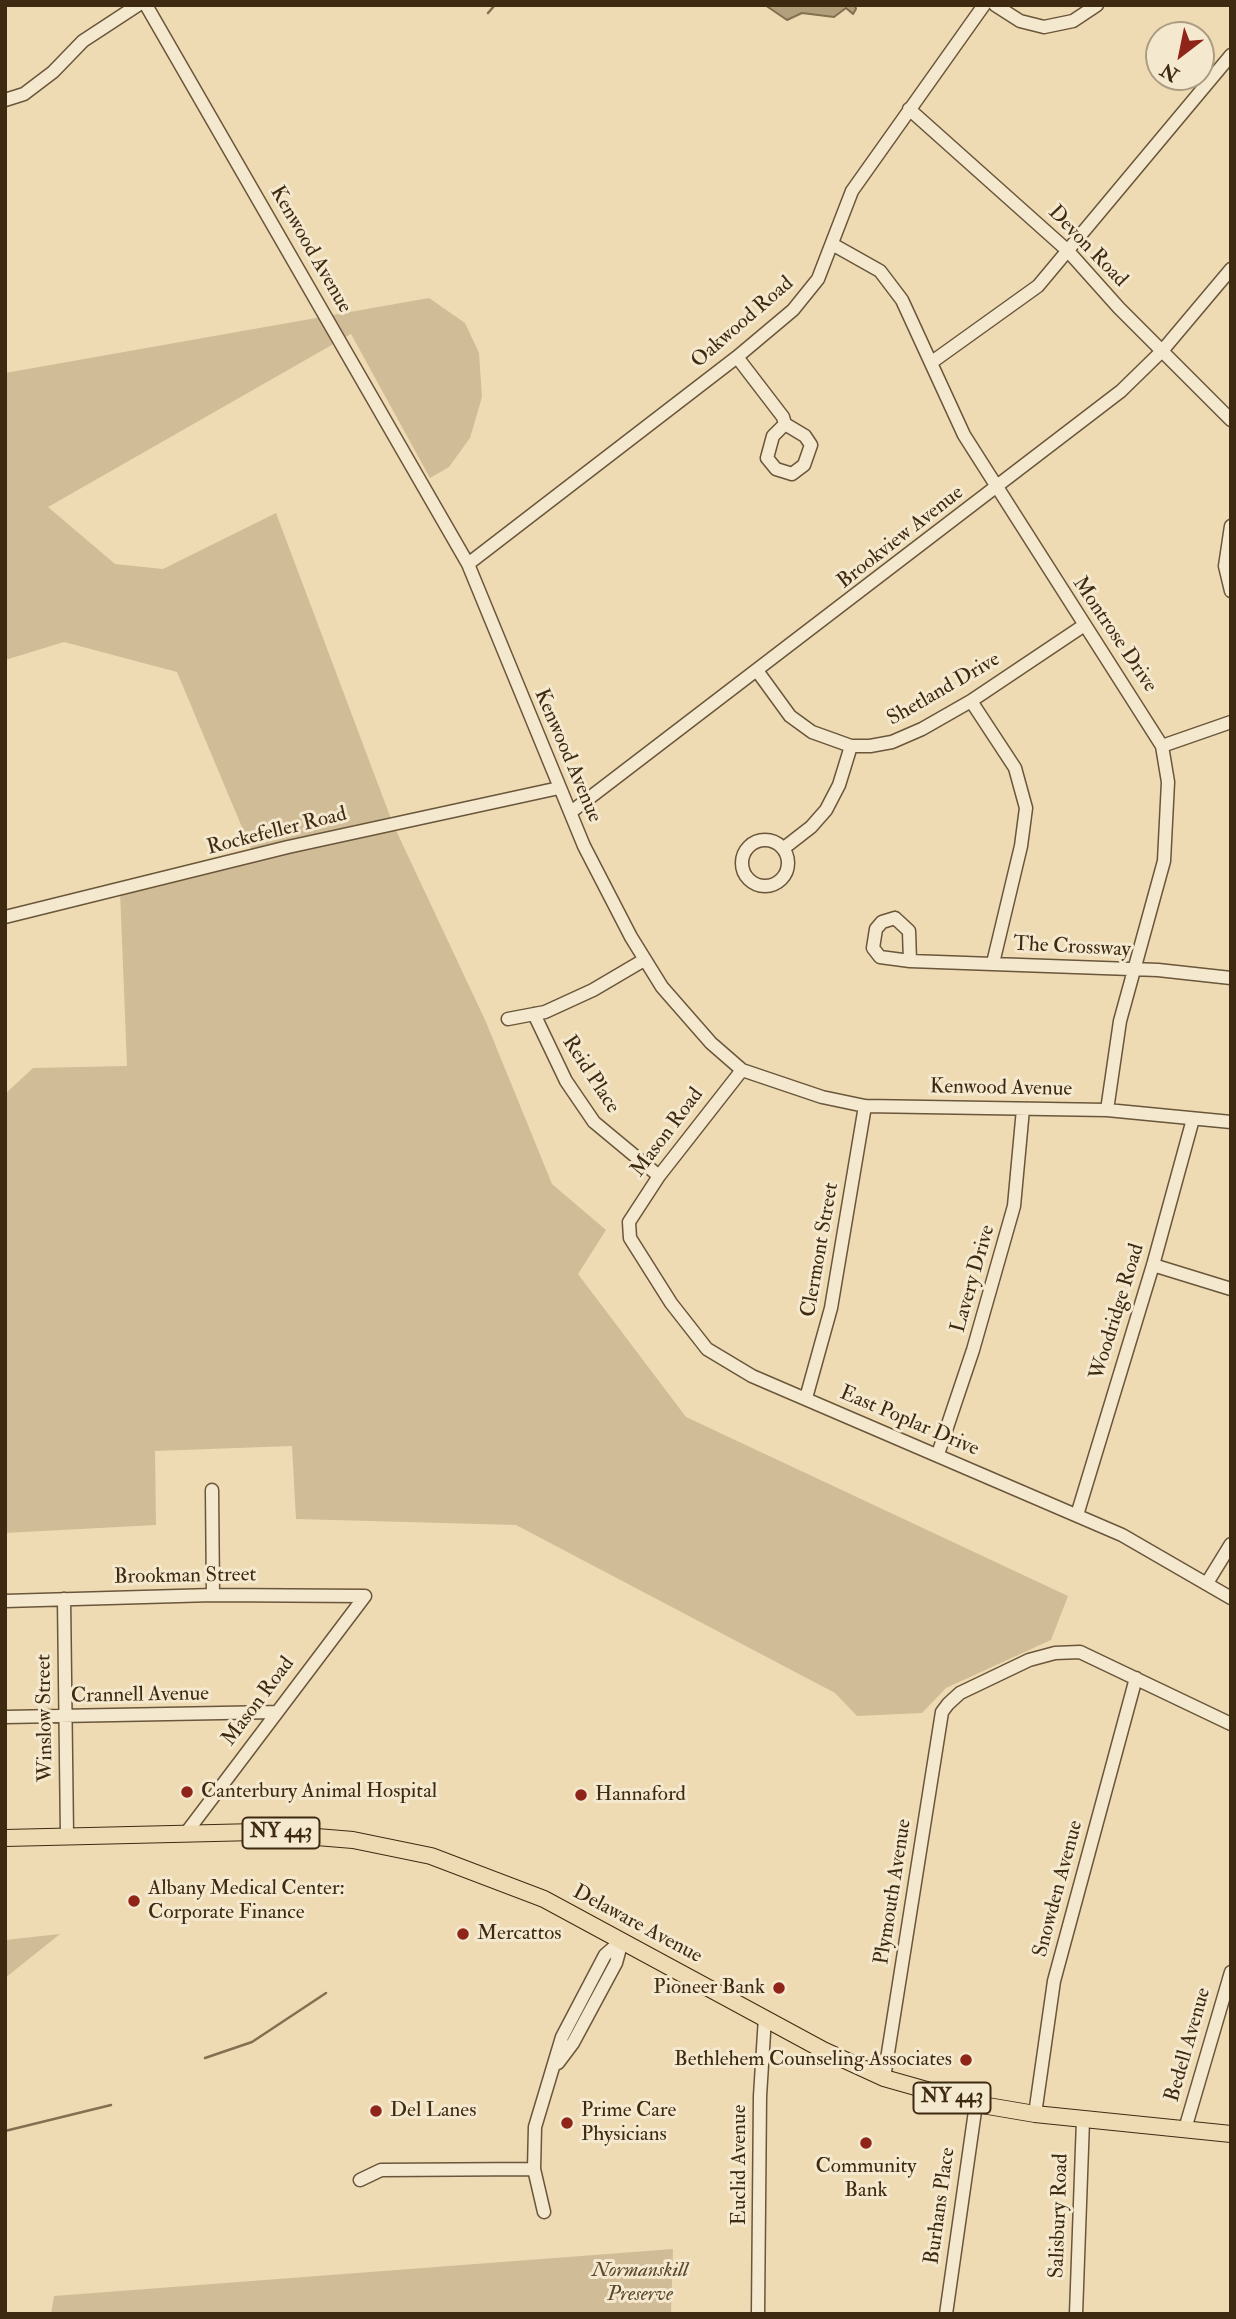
<!DOCTYPE html>
<style>
body{margin:0}
#map{position:relative;width:1236px;height:2319px;overflow:hidden;background:#eedbb3;font-family:"IM FELL Double Pica",serif}
canvas{display:block}
.frame{position:absolute;inset:0;border:7px solid #3e2a11;pointer-events:none}
.north{position:absolute;left:1145px;top:21px;width:70px;height:70px;box-sizing:border-box;background:#f4e8ce;border:2px solid #ab9c82;border-radius:50%;rotate:212deg;font-size:19px;font-weight:700;line-height:28px;text-align:center;color:#3e2a11}
.north::after{content:'';display:block;margin:auto;width:24px;height:32px;background:#8f2418;clip-path:polygon(50% 0,100% 100%,50% 72%,0 100%)}
</style>
<div id="map">
<canvas width="1236" height="2319"></canvas>
<div class="frame"></div>
<div class="north">N</div>
</div>
<script>
const c = document.querySelector('canvas').getContext('2d');
c.lineJoin = 'round';
function fill(path, color) { c.fillStyle = color; c.fill(path, 'evenodd'); }
const shape = rows => new Path2D(rows.map(r => 'M' + r).join(''));
function trace(path, color, width, dash) { c.strokeStyle = color; c.lineWidth = width; c.lineCap = dash ? 'butt' : 'round'; c.setLineDash(dash || []); c.stroke(path); }
function label(font, color, halo, rows, align = 'center') {
  c.font = font + ' "IM FELL Double Pica",serif'; c.lineWidth = 6; c.setLineDash([]); c.textBaseline = 'middle'; c.strokeStyle = halo; c.fillStyle = color; for (const [text, x, y, turn = 0] of rows) {
    c.save(); c.translate(x, y); c.rotate((+turn || 0) * Math.PI / 180); c.textAlign = isNaN(turn) ? turn : align; if (halo) c.strokeText(text, 0, 0); c.fillText(text, 0, 0); c.restore();
  }
}
fill(shape([
 [429,298,465,323,479,353,482,397,470,438,449,467,430,478,351,334,48,507,115,564,163,569,276,513,393,824,486,1022,552,1184,606,1230,578,1274,686,1417,1068,1596,1051,1640,946,1688,922,1713,857,1716,835,1693,516,1525,296,1519,292,1446,155,1451,156,1525,5,1533,5,1094,33,1068,127,1066,120,891,254,856,177,672,64,642,5,660,5,373],
 [60,1934,5,1978,5,1940],
 [673,2249,671,2314,51,2314,54,2296]
]), '#d0bd97');
const water = shape([
 [765,5,855,5,856,9,853,14,846,8,834,17,802,13,787,20,765,5]
]);
fill(water, '#b29f7c');
trace(water, '#847051', 2);
trace(shape([
 [488,13,495,5],
 [205,2058,252,2042,326,1993],
 [5,2131,111,2105]
]), '#847051', 2.5);
const minor = shape([
 [146,5,468,564,584,846,631,937,662,987,711,1043,742,1070,822,1097,865,1106,1107,1110,1231,1122],
 [995,5,1020,21,1044,27,1073,21,1097,5],
 [5,100,24,94,53,72,83,41,138,5],
 [909,109,1068,251,1119,308,1231,420],
 [832,244,880,271,902,300,964,435,1162,746,1168,782,1164,861,1120,1021,1107,1110],
 [737,357,783,417,785,424],
 [932,362,1038,286,1231,55],
 [785,424,805,436,811,445,804,465,792,474,776,469,767,458,773,436,785,424],
 [1231,526,1225,566,1231,591],
 [468,564,737,357,793,310,818,279,852,191,984,5],
 [758,672,790,716,812,732,851,746,870,746,892,742,922,729,971,701,1083,626],
 [971,701,1015,768,1026,808,1021,846,993,963],
 [1162,746,1231,722],
 [571,812,1121,391,1162,351,1231,269],
 '742 863a23 23 0 1 1 46 0a23 23 0 1 1-46 0Z',
 [784,848,811,827,826,810,839,785,851,746],
 [5,917,288,847,559,788],
 [895,918,909,931,910,961,880,957,873,948,876,929,882,922,895,918],
 [910,961,1158,970,1231,978],
 [534,1014,566,1081,594,1122,659,1176],
 [508,1019,545,1012,593,990,644,960],
 [742,1070,659,1176,629,1222,630,1238,671,1303,707,1349,752,1376,1122,1535,1231,1598],
 [1153,1265,1231,1289],
 [806,1398,831,1308,865,1106],
 [938,1454,973,1350,1014,1206,1023,1109],
 [212,1490,213,1595],
 [1077,1515,1153,1265,1193,1119],
 [1207,1583,1231,1544],
 [64,1599,67,1836],
 [5,1601,213,1595,365,1596],
 [5,1717,275,1712],
 [186,1833,365,1596],
 [558,2063,573,2043,616,1963,622,1941],
 [884,2078,942,1712,948,1704,960,1693,1029,1660,1055,1653,1080,1652,1231,1724],
 [1035,2114,1054,1981,1136,1678],
 [1185,2129,1231,1972],
 [360,2180,381,2170,534,2169],
 [544,2212,534,2169,535,2127,562,2037,605,1955,622,1940],
 [758,2314,760,2096,765,2017],
 [946,2314,976,2104],
 [1076,2314,1083,2120]
]);
const major = shape([
 [5,1838,256,1832,353,1840,431,1856,544,1899,823,2050,884,2078,976,2104,1035,2114,1231,2134]
]);
trace(minor, '#6a563a', 15);
trace(major, '#3e2a11', 18);
trace(minor, '#f4e8ce', 12);
trace(major, '#eedbb3', 16);
for (const [x, y, r, color] of [
 [187,1792,7,"#8f2418"],
 [581,1795,7,"#8f2418"],
 [134,1901,7,"#8f2418"],
 [463,1934,7,"#8f2418"],
 [779,1988,7,"#8f2418"],
 [966,2060,7,"#8f2418"],
 [376,2111,7,"#8f2418"],
 [567,2123,7,"#8f2418"],
 [866,2143,7,"#8f2418"]
]) { const dot = new Path2D(); dot.arc(x, y, r, 0, 2 * Math.PI); c.fillStyle = color; c.fill(dot); trace(dot, '#f4e8ce', 2.5); }
for (const [x, y, w] of [
 [281,1833,77],
 [952,2098,77]
]) { const box = new Path2D(); box.roundRect(x - w / 2, y - 15.5, w, 31, 5); c.fillStyle = '#f4e8ce'; c.fill(box); trace(box, '#3e2a11', 2); }
label('bold 19px', '#3e2a11', null, [
 ["NY 443",281,1833],
 ["NY 443",952,2098]
]);
label('21px', '#3e2a11', '#f4e8ce', [
 ["Devon Road",1087,247,46],
 ["Kenwood Avenue",310,250,60],
 ["Oakwood Road",743,323,-41],
 ["Brookview Avenue",901,538,-38],
 ["Montrose Drive",1114,635,56],
 ["Shetland Drive",944,690,-30],
 ["Kenwood Avenue",567,756,67],
 ["Rockefeller Road",277,832,-14],
 ["The Crossway",1072,948,3],
 ["Reid Place",590,1075,57],
 ["Kenwood Avenue",1001,1089,1],
 ["Mason Road",668,1133,-53],
 ["Clermont Street",821,1250,-80],
 ["Lavery Drive",974,1279,-74],
 ["Woodridge Road",1118,1312,-73],
 ["East Poplar Drive",909,1422,23],
 ["Brookman Street",185,1577,-1],
 ["Crannell Avenue",140,1696,-1],
 ["Mason Road",259,1702,-53],
 ["Winslow Street",46,1718,-91],
 ["Snowden Avenue",1059,1889,-75],
 ["Plymouth Avenue",894,1892,-81],
 ["Delaware Avenue",637,1925,28],
 ["Bedell Avenue",1189,2045,-74],
 ["Euclid Avenue",740,2165,-90],
 ["Burhans Place",941,2206,-82],
 ["Salisbury Road",1060,2216,-88]
]);
label('21px', '#3e2a11', '#f4e8ce', [
 ["Canterbury Animal Hospital",201,1792],
 ["Hannaford",595,1795],
 ["Albany Medical Center:",148,1889],
 ["Corporate Finance",148,1913],
 ["Mercattos",477,1934],
 ["Pioneer Bank",765,1988,"right"],
 ["Bethlehem Counseling Associates",952,2060,"right"],
 ["Del Lanes",390,2111],
 ["Prime Care",581,2111],
 ["Physicians",581,2135],
 ["Community",866,2167,"center"],
 ["Bank",866,2191,"center"]
], 'left');
label('italic 21px', '#5b472c', '#f4e8ce', [
 ["Normanskill",640,2271],
 ["Preserve",640,2295]
]);
</script>
